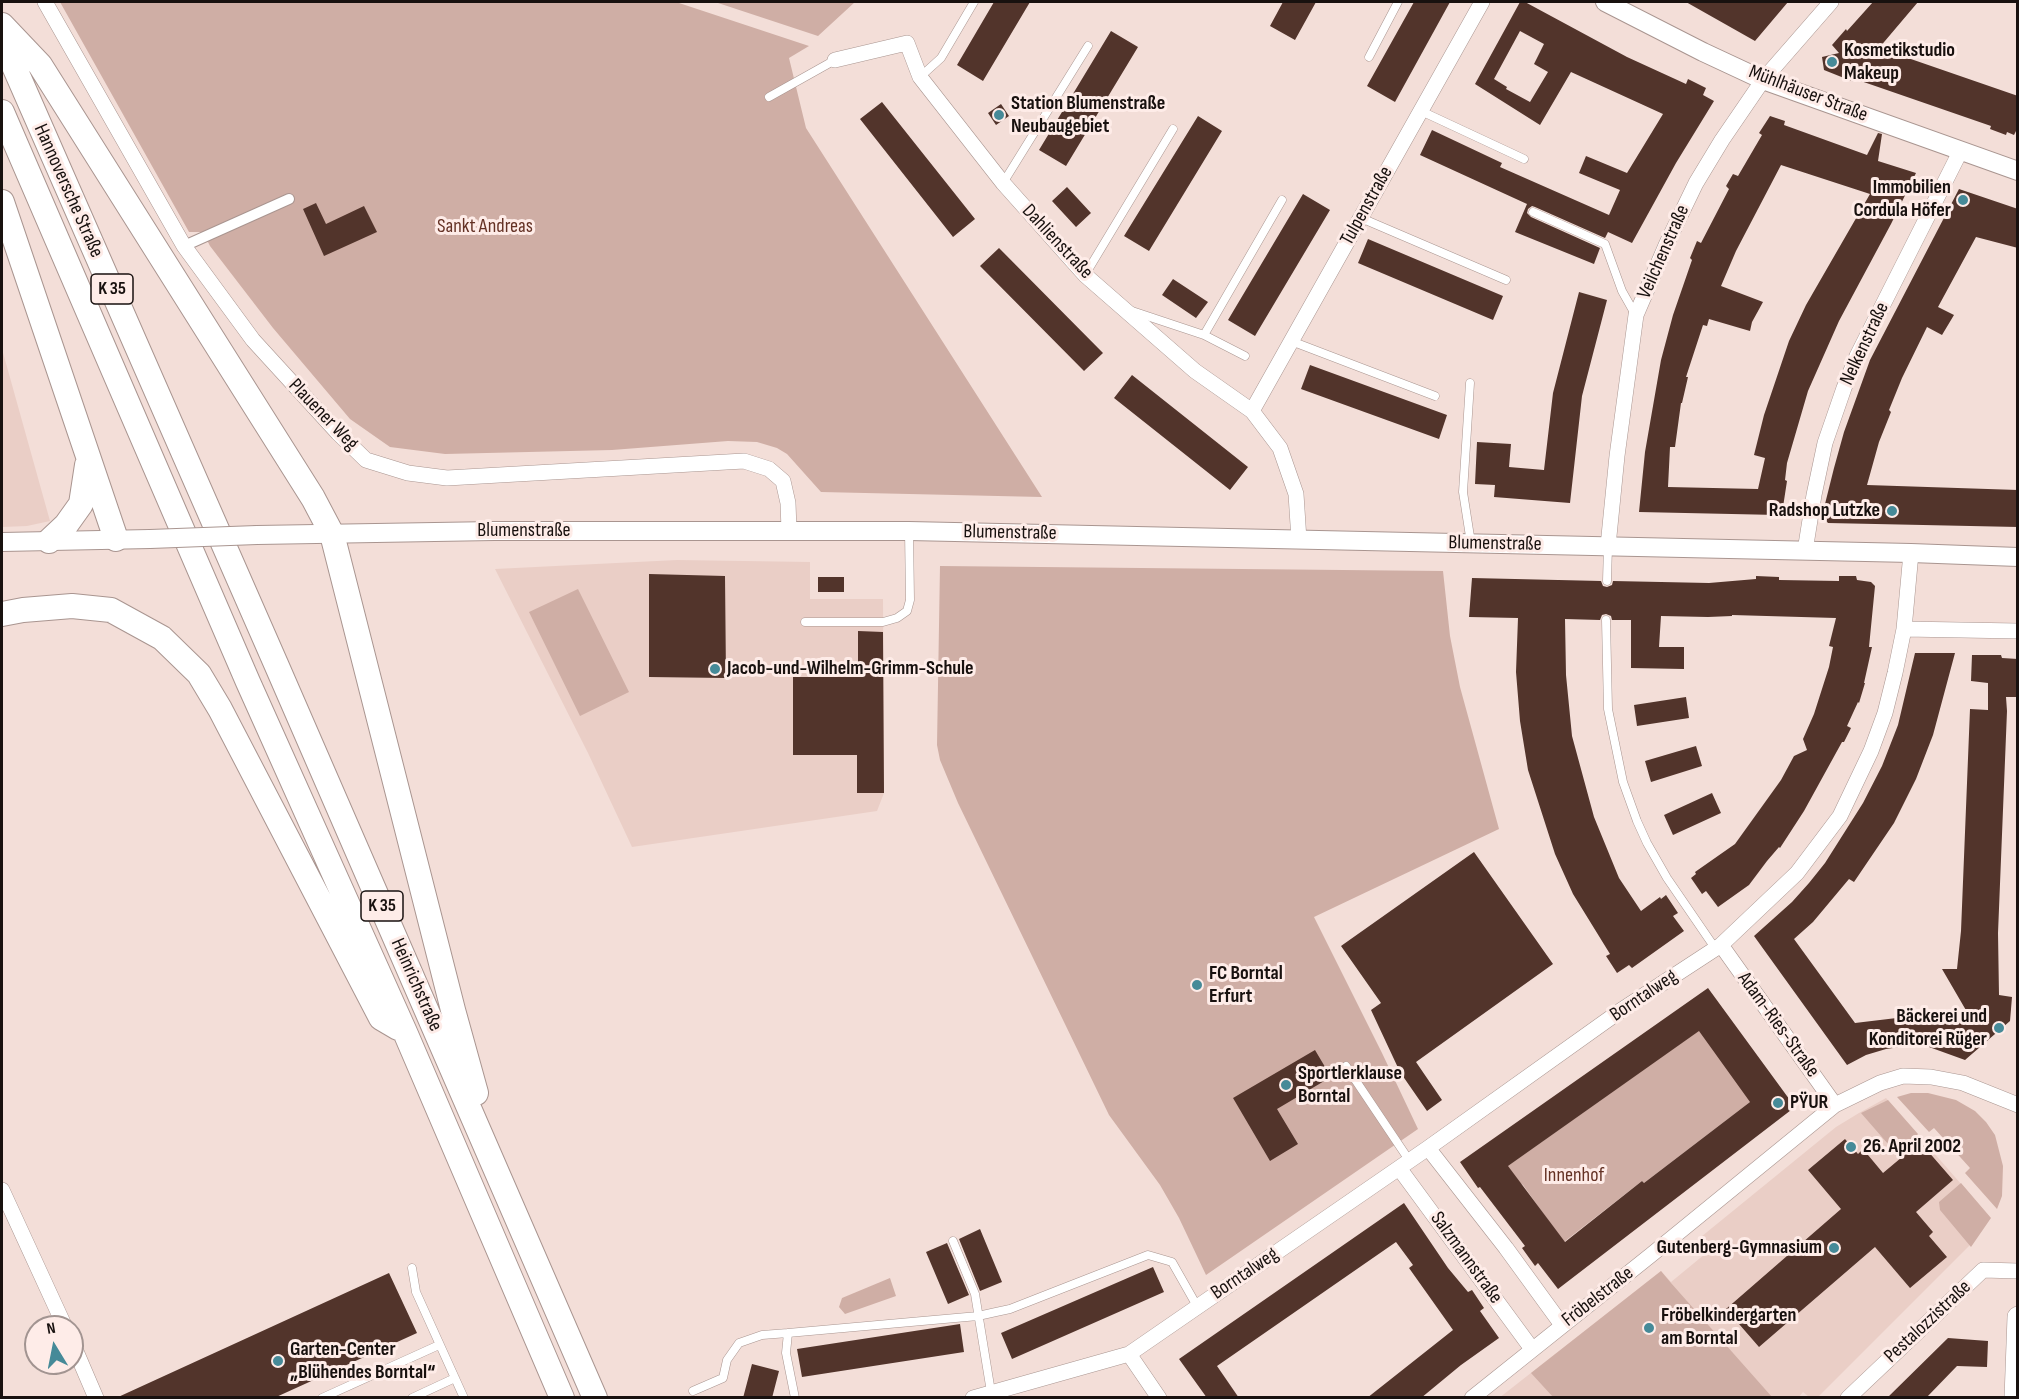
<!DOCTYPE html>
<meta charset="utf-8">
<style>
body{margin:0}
#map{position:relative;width:2019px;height:1399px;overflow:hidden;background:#f3ded8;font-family:"Sofia Sans Condensed",sans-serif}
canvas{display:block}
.frame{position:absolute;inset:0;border:3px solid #18110f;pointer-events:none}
.north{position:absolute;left:24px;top:1315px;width:60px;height:60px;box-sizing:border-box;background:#feece8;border:2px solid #a29491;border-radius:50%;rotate:350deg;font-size:16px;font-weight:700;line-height:24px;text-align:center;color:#18110f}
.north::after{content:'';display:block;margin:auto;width:21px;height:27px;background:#468a98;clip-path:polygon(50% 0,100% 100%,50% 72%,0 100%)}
</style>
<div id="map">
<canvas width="2019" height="1399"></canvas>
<div class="frame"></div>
<div class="north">N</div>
</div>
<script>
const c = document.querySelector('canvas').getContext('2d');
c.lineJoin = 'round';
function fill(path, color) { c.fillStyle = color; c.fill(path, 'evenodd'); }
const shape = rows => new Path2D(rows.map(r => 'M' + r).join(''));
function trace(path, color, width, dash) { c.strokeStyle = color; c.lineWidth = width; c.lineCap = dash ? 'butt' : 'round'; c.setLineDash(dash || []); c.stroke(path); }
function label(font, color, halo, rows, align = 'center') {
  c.font = font + ' "Sofia Sans Condensed",sans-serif'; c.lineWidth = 6; c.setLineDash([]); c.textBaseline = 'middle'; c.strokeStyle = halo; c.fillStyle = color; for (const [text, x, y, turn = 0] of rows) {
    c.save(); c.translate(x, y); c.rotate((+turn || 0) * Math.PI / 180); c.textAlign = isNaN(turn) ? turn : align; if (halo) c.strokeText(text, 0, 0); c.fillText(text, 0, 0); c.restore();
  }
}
fill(shape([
 [2,349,50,521,27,526,2,527],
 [677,560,810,562,810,599,883,599,884,793,877,811,632,847,588,753,495,569],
 [1886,1098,1989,1216,1971,1244,1818,1397,1809,1397,1803,1392,1798,1398,1499,1398,1661,1271,1671,1282,1705,1254,1696,1241,1836,1127,1859,1113]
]), '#eacec6');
fill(shape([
 [60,2,676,2,809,46,789,58,806,128,1042,497,821,492,787,454,777,448,757,442,728,441,612,450,445,454,390,447,350,419,273,328,210,246,203,232,189,232],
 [715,2,855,2,818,36],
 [940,566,1443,571,1450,636,1460,687,1499,829,1314,917,1382,1053,1418,1129,1206,1275,1179,1218,1160,1185,1109,1115,958,803,940,760,937,745],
 [578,589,629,692,580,716,529,612],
 [1701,1029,1754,1099,1644,1183,1642,1181,1555,1249,1548,1220,1523,1185,1502,1170],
 [1911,1093,1928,1093,1956,1100,1975,1111,1986,1122,1995,1135,2003,1166,2002,1196,1997,1209,1965,1173,1970,1168,1934,1128,1929,1132,1897,1097],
 [1888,1100,1918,1134,1895,1152,1861,1113],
 [1961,1183,1991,1218,1971,1247,1940,1210,1939,1202],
 [1661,1271,1671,1283,1772,1397,1553,1397,1531,1373],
 [890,1278,896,1296,845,1314,839,1307,842,1298]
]), '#cfaea5');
fill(shape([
 [994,2,1030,2,983,81,957,65],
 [1283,2,1316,2,1295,40,1270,26],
 [1414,2,1450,2,1395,102,1367,86],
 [1520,2,1525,2,1627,57,1686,84,1688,79,1706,88,1703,95,1714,101,1676,163,1632,243,1608,232,1605,238,1535,207,1532,206,1528,209,1527,213,1531,217,1600,248,1594,264,1515,232,1527,204,1420,155,1432,130,1502,163,1500,167,1609,215,1620,190,1579,173,1586,156,1627,173,1663,114,1571,72,1540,125,1475,84],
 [1520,31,1544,44,1534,64,1548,72,1530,102,1506,89,1507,87,1494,79],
 [1686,2,1788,2,1755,41],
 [1873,2,1918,2,1879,48,2018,96,2018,127,2014,135,2007,132,2006,135,1990,129,1991,126,1855,79,1854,82,1824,70,1822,57,1839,53,1832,45,1846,29,1847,31],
 [1111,31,1138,47,1066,166,1039,150],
 [882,102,975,219,953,237,860,119],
 [1001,104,1009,116,996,125,988,113],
 [1198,116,1222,131,1149,251,1124,236],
 [1770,116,1785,121,1784,125,1867,155,1878,133,1882,134,1878,161,1916,173,1891,224,1839,321,1808,391,1787,463,1785,480,1787,481,1783,507,1779,507,1778,515,1639,512,1645,452,1661,360,1673,315,1692,260,1690,258,1697,241,1701,243,1729,189,1726,186,1733,174,1738,176,1762,135,1759,133],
 [1781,165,1870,194,1806,305,1789,341,1764,415,1754,455,1765,458,1758,489,1668,487,1670,447,1675,447,1681,403,1682,403,1688,377,1686,377,1703,325,1707,326,1709,319,1750,331,1752,322,1763,302,1721,286,1736,251],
 [1067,187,1091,213,1076,227,1052,201],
 [1959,189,2018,209,2018,248,1976,237,1938,307,1954,315,1942,335,1927,327,1902,378,1889,410,1891,412,1879,442,1867,485,2018,490,2018,527,1828,523,1822,516,1834,468,1844,432,1870,360],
 [1303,194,1330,210,1255,336,1228,320],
 [316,203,326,224,364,206,377,232,324,256,303,209],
 [1368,239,1503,296,1493,320,1358,263],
 [999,248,1103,353,1084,371,980,266],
 [1173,279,1208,302,1196,318,1162,295],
 [1579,292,1607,300,1582,396,1570,503,1494,497,1495,485,1475,484,1477,442,1511,444,1509,467,1544,470,1553,393],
 [1310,365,1447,415,1439,439,1301,389],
 [1132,375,1248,467,1230,490,1114,398],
 [649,574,725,576,726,678,649,677],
 [1756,576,1779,577,1779,580,1839,581,1839,576,1856,576,1857,580,1871,582,1875,586,1869,647,1872,647,1864,683,1865,683,1859,703,1858,702,1847,726,1851,728,1844,742,1842,742,1804,811,1780,848,1779,847,1767,861,1749,885,1718,907,1706,891,1702,894,1691,878,1696,874,1695,872,1735,844,1781,780,1794,756,1807,750,1803,739,1814,714,1829,667,1833,647,1829,646,1836,618,1732,615,1732,616,1708,617,1661,616,1659,647,1684,647,1684,669,1631,668,1631,620,1612,620,1611,616,1606,614,1602,615,1600,620,1565,619,1566,675,1572,736,1594,817,1619,878,1641,911,1660,897,1661,899,1666,895,1678,913,1673,916,1684,931,1632,968,1629,965,1617,973,1606,956,1610,954,1573,894,1555,854,1528,770,1520,721,1516,672,1518,618,1469,617,1472,578,1601,581,1603,586,1607,587,1612,585,1613,581,1709,583,1756,579],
 [818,577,844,577,844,592,818,592],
 [858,631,883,632,884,793,857,793,857,755,793,755,793,677,858,677],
 [1915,653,1955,653,1933,735,1916,779,1894,823,1854,882,1849,879,1813,922,1794,939,1855,1023,1905,1017,1974,1024,1942,969,1957,969,1961,931,1970,709,1988,710,1988,683,1971,681,1972,655,2001,655,2002,658,2018,659,2018,697,2006,697,2007,711,1998,933,1999,995,2012,997,2010,1021,1965,1060,1929,1047,1907,1046,1886,1049,1866,1055,1847,1065,1754,936,1792,902,1809,883,1825,863,1863,803,1882,766,1898,725],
 [1686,697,1689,718,1637,726,1634,705],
 [1696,746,1702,766,1651,782,1645,761],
 [1712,793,1721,813,1673,835,1664,815],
 [1474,852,1553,964,1416,1062,1442,1100,1427,1111,1400,1072,1371,1010,1381,1003,1341,946],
 [1708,988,1795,1107,1558,1289,1538,1263,1535,1266,1522,1248,1525,1246,1480,1187,1478,1188,1460,1162],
 [1699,1031,1750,1102,1644,1183,1642,1181,1565,1242,1508,1166],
 [1315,1050,1331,1077,1277,1109,1298,1144,1270,1161,1233,1098],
 [1845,1139,1858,1154,1863,1149,1883,1173,1920,1142,1953,1180,1916,1212,1933,1232,1929,1236,1947,1257,1910,1288,1875,1247,1759,1347,1726,1309,1841,1209,1808,1170],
 [1404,1203,1448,1268,1468,1292,1472,1290,1484,1308,1480,1311,1499,1338,1461,1365,1421,1398,1367,1398,1453,1330,1409,1268,1413,1265,1396,1242,1217,1366,1239,1398,1207,1398,1179,1359],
 [980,1229,1002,1282,980,1291,959,1239],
 [947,1243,969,1295,948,1304,926,1252],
 [1153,1267,1164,1292,1012,1359,1001,1333],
 [389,1273,417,1333,274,1398,116,1398],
 [960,1324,964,1352,802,1377,797,1349],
 [1948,1338,1988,1341,1987,1367,1957,1366,1926,1398,1887,1398],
 [752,1364,779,1371,772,1398,743,1398]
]), '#52342b');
const service = shape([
 [1369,57,1398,2],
 [920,77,941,58,974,2],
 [769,97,835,60],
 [1421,111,1524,159],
 [1003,183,1088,46],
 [1533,212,1605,244,1622,291,1635,314],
 [1361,218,1506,280],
 [1085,275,1173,129],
 [1132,311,1204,335,1245,356],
 [1204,335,1282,200],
 [1291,341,1435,396],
 [1470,383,1463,492,1471,543],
 [1607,581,1608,546],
 [1606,620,1608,709,1623,782,1637,821,1647,843,1667,878,1715,948],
 [805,622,883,622,897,618,907,611,910,600,909,531],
 [1346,1066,1409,1160],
 [953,1241,975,1294,991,1392],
 [412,1268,416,1292,464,1398],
 [693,1391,723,1378,727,1360,739,1343,762,1335,788,1333],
 [322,1398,439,1345],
 [412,1398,455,1378],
 [795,1398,786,1353,788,1333,978,1316,996,1312,1010,1309,1148,1255,1172,1262,1197,1306]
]);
const pedestrian = shape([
 [184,246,289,199]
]);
const minor = shape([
 [45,2,184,246,253,340,338,433,366,460,408,473,447,478,744,461,769,469,783,481,788,503,789,530],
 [835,60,907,43,920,77,1003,183,1085,275,1195,371,1252,411,1280,448,1296,494,1299,540],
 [1252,411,1482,2],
 [1608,546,1617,456,1636,315,1667,243,1696,183,1722,140,1763,80,1831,2],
 [1805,551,1814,495,1825,443,1844,388,1857,356,1961,150],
 [1904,629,2018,631],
 [1721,945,1835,1105],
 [1428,1148,1506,1248,1562,1325],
 [1399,1168,1532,1349],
 [2,1190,65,1327],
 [72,1342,96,1398],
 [1129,1354,1159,1398],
 [973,1398,1129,1354,1428,1148,1620,1011,1721,945,1797,873,1840,816,1871,751,1885,713,1895,673,1904,629,1911,553],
 [1472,1398,1651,1255,1835,1105,1880,1083,1903,1076,1931,1077,1963,1083,2018,1105],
 [1848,1398,1983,1270,2018,1271]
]);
const tertiary = shape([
 [1605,2,1703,52,1763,80,2018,171],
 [257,535,494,531,909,531,1911,553,2018,557],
 [2,542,150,539]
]);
const secondary = shape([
 [2015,1398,2018,1317]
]);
const trunk = shape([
 [2,25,40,65,313,498,332,534,453,1010,476,1093],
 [2,39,276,664,595,1398],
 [2,112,248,682,405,1032,562,1398],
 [2,202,116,539],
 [49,541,66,525,81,504,87,465],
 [2,614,23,610,72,606,111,610,162,638,199,674,220,709,381,1018,398,1028]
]);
trace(service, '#a99590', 9);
trace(pedestrian, '#a99590', 12);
trace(minor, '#a99590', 16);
trace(tertiary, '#a99590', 20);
trace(secondary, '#a99590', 22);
trace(trunk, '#a99590', 26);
trace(service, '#fff', 8);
trace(pedestrian, '#fff', 10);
trace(minor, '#fff', 15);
trace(tertiary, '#fff', 18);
trace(secondary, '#fff', 21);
trace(trunk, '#fff', 24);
const tertiaryBridge = shape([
 [150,539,257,535]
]);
trace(tertiaryBridge, '#a99590', 20, []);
trace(tertiaryBridge, '#fff', 18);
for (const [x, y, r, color] of [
 [1832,62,6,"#468a98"],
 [999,115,6,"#468a98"],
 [1963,200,6,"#468a98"],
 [1892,511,6,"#468a98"],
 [715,669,6,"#468a98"],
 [1197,985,6,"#468a98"],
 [1999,1028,6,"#468a98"],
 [1286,1085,6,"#468a98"],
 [1778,1103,6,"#468a98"],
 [1851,1147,6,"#468a98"],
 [1834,1248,6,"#468a98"],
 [1649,1328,6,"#468a98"],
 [278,1361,6,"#468a98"]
]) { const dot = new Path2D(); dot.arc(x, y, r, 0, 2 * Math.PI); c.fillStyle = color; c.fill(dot); trace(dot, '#feece8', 2); }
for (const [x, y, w] of [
 [112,289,42],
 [382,906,42]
]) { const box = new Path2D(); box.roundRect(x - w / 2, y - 15, w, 30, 4.5); c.fillStyle = '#feece8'; c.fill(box); trace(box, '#18110f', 1.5); }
label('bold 18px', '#18110f', null, [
 ["K 35",112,289],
 ["K 35",382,906]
]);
label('bold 20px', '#18110f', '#feece8', [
 ["Kosmetikstudio",1844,51],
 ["Makeup",1844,74],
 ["Station Blumenstraße",1011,104],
 ["Neubaugebiet",1011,127],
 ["Immobilien",1951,188,"right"],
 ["Cordula Höfer",1951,211,"right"],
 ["Radshop Lutzke",1880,511,"right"],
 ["Jacob-und-Wilhelm-Grimm-Schule",727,669],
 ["FC Borntal",1209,974],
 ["Erfurt",1209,997],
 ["Bäckerei und",1987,1017,"right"],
 ["Konditorei Rüger",1987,1040,"right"],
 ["Sportlerklause",1298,1074],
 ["Borntal",1298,1097],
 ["PŸUR",1790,1103],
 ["26. April 2002",1863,1147],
 ["Gutenberg-Gymnasium",1822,1248,"right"],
 ["Fröbelkindergarten",1661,1316],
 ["am Borntal",1661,1339],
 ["Garten-Center",290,1350],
 ["„Blühendes Borntal“",290,1373]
], 'left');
label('20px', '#18110f', '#feece8', [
 ["Mühlhäuser Straße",1808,94,21],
 ["Hannoversche Straße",68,191,66],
 ["Tulpenstraße",1367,206,-61],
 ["Dahlienstraße",1057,242,47],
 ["Veilchenstraße",1664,252,-66],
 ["Nelkenstraße",1865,344,-65],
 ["Plauener Weg",323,415,46],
 ["Blumenstraße",524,531],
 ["Blumenstraße",1010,533,1],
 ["Blumenstraße",1495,544,1],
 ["Heinrichstraße",416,985,66],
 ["Borntalweg",1644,996,-34],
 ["Adam-Ries-Straße",1778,1025,54],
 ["Salzmannstraße",1466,1258,54],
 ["Borntalweg",1245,1274,-34],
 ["Fröbelstraße",1598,1297,-38],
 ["Pestalozzistraße",1928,1322,-43]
]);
label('20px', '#643124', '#feece8', [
 ["Sankt Andreas",485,227],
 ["Innenhof",1574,1176]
]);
</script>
